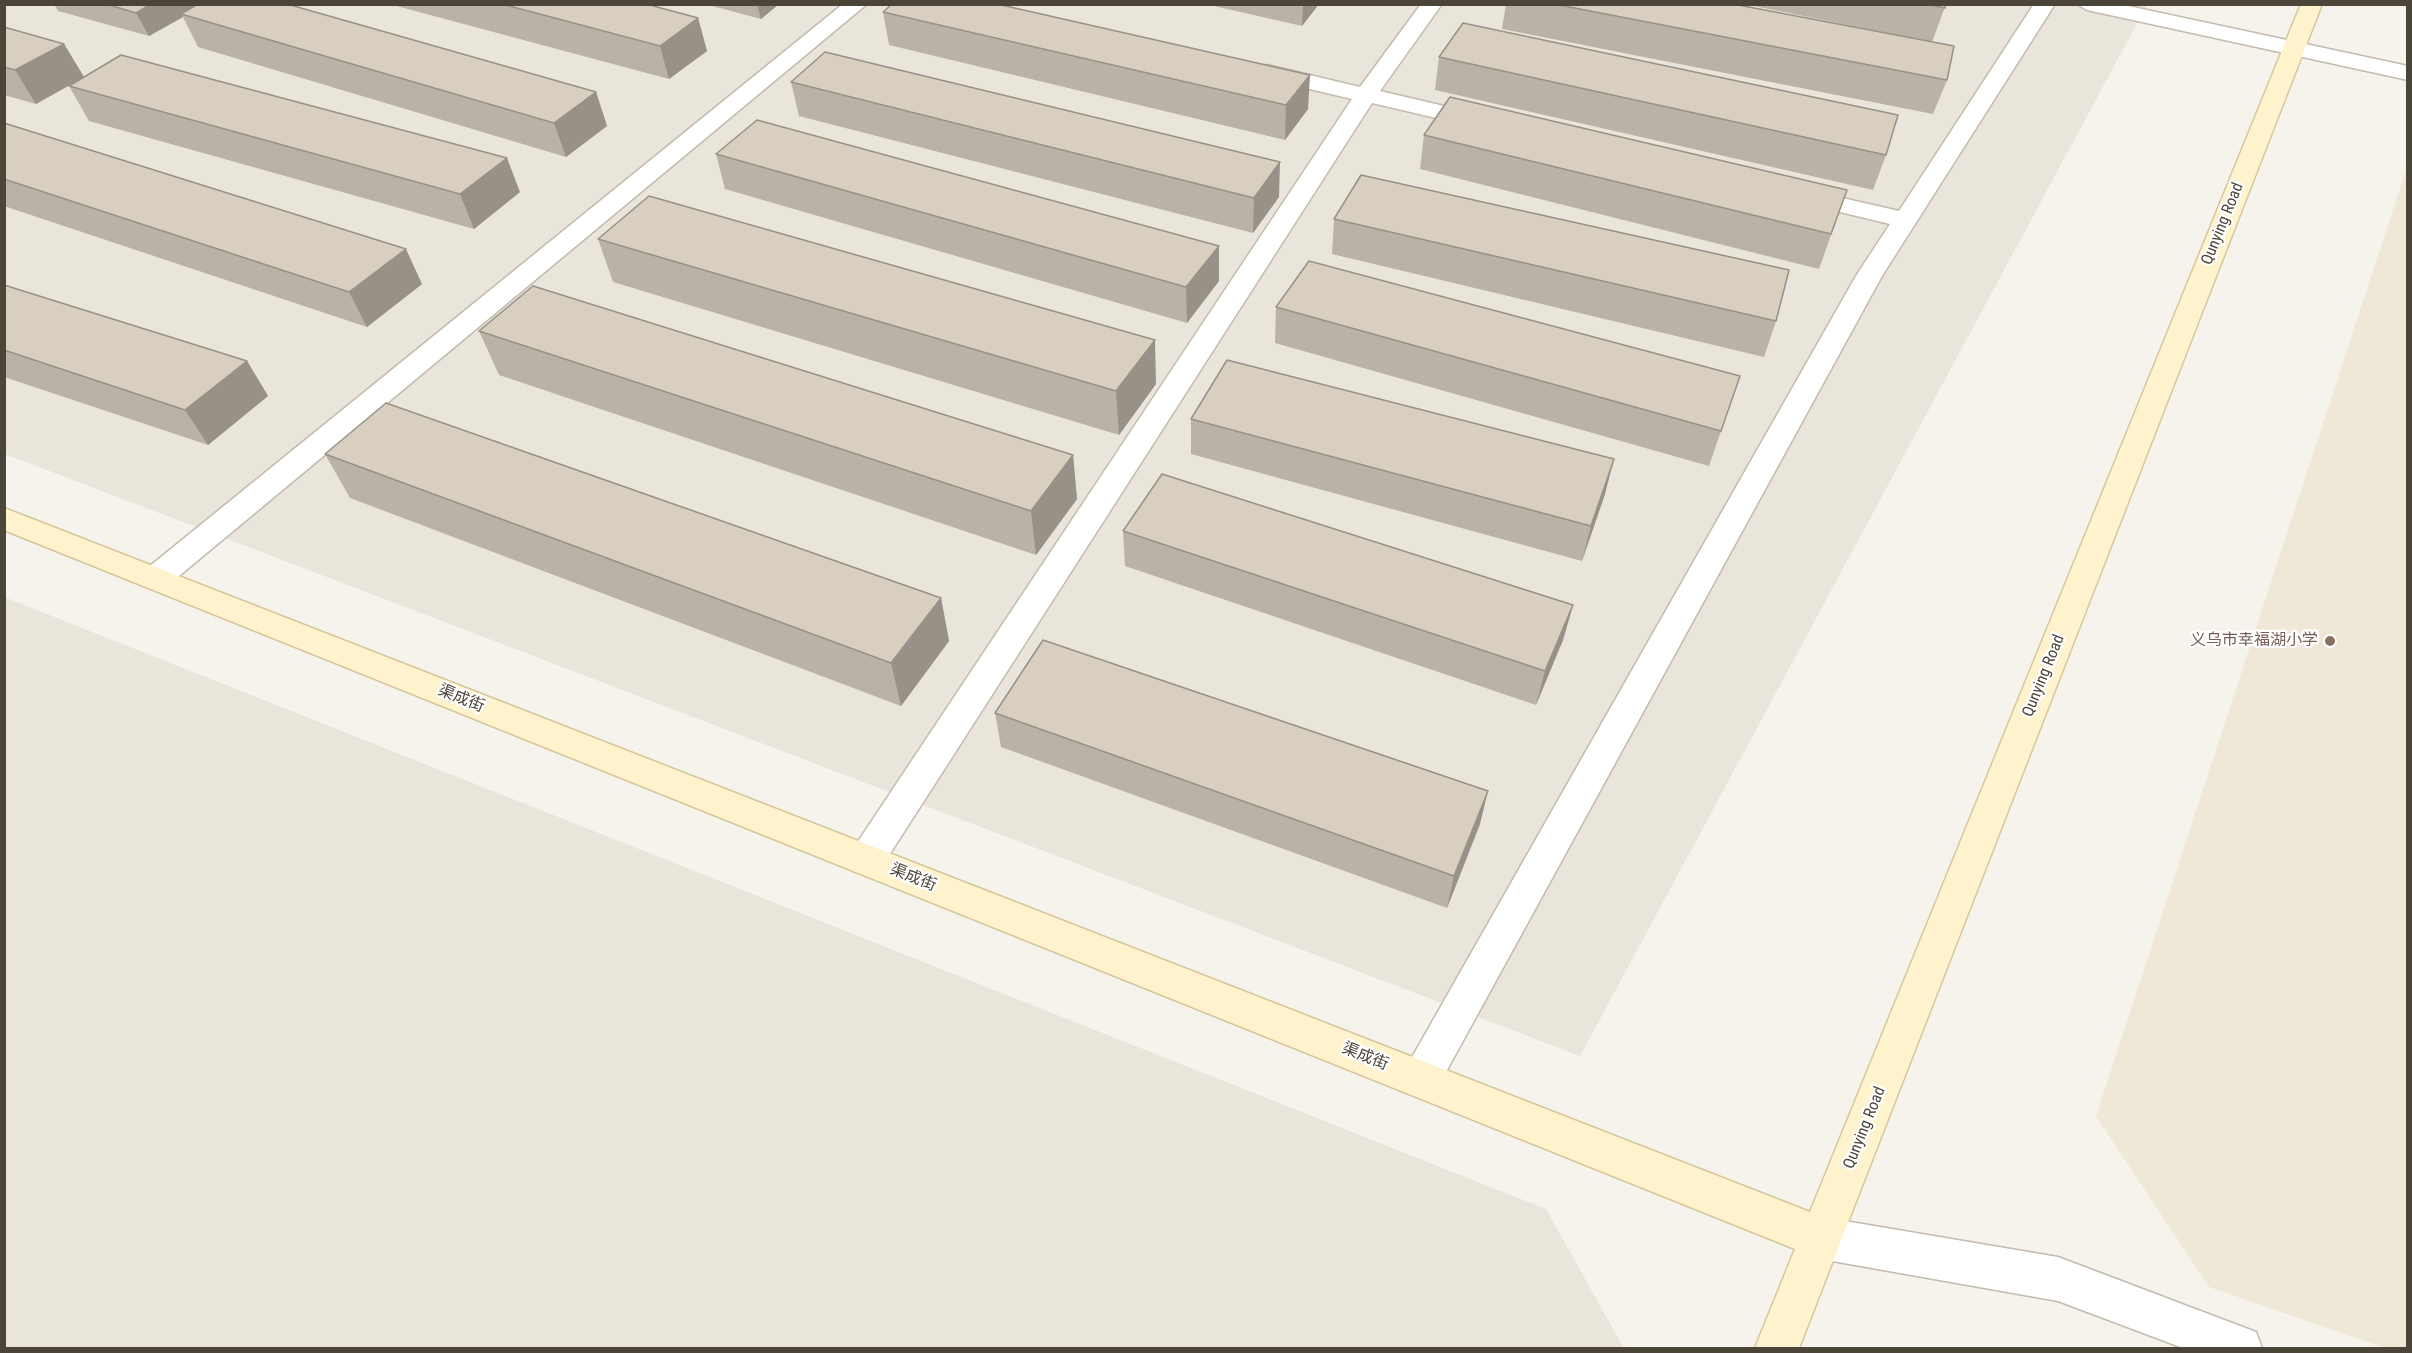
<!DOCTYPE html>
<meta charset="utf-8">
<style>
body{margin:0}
#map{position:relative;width:2412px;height:1353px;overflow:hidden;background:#f6f3ec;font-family:"Roboto Condensed",sans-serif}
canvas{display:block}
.frame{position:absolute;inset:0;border:6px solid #4b4439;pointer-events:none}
</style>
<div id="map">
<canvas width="2412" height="1353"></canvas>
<div class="frame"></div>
</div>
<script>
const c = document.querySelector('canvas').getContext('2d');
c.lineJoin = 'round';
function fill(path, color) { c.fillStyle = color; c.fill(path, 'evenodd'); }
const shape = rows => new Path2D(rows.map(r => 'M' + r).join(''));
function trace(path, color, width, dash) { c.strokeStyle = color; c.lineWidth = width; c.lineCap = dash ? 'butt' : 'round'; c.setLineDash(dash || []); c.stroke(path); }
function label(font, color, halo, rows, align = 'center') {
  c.font = font + ' "Roboto Condensed","Noto Sans SC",sans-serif'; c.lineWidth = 4.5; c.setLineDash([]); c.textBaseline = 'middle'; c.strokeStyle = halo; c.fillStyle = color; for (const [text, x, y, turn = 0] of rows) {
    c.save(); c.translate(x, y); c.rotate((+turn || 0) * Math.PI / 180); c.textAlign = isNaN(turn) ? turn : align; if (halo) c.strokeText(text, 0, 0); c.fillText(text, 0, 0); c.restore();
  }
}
fill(shape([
 [4,5,2147,5,1580,1056,5,454],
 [4,597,1546,1209,1622,1345,1621,1348,5,1348]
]), '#eae5da');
fill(shape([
 [2407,167,2408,1348,2385,1348,2209,1287,2096,1116]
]), '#efe8d6');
const street = shape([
 [843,4,867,4,167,586,156,589,145,586,140,578,145,570,843,4],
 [1421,4,1442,4,1380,91,1491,117,1495,122,1491,127,1483,129,1372,103,879,871,866,875,853,871,848,860,853,849,1352,99,1259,77,1256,72,1259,67,1267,65,1360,87,1421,4],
 [2034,4,2055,4,1882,276,1435,1092,1421,1098,1407,1092,1401,1079,1407,1066,1856,276,1890,224,1790,200,1787,195,1790,190,1799,188,1899,211,2034,4],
 [2077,4,2119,4,2408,66,2408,80,2087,10,2077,4],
 [1821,1217,2058,1257,2256,1332,2262,1348,2183,1348,2058,1301,1821,1259,1806,1253,1799,1238,1806,1223,1821,1217]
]);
const secondary = shape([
 [2301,4,2322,4,1799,1348,1755,1348,1795,1249,4,530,4,508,1810,1212,2301,4]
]);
trace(street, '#c2bbae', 3);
trace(secondary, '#d6c79b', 3);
fill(street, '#fff');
fill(secondary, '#fff3cd');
fill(shape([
 [54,4,287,4,596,92,607,126,566,157,198,47,183,17,149,36,58,11],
 [389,4,646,4,698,18,707,51,669,79],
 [705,4,779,4,761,19],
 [1205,4,1319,4,1302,26],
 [1506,4,1733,4,1947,80,1933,114,1502,29],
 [1744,4,1946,4,1932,42],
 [883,12,1308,109,1285,140,889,45],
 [4,27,64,44,84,77,36,104,4,95],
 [1439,57,1886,155,1873,190,1435,90],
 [791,82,1279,197,1253,233,799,116],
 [69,86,520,192,474,229,89,121],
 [4,123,422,284,367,327,4,206],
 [1424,135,1847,190,1819,269,1420,169],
 [716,154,1219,281,1187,323,725,189],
 [1334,219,1776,321,1764,357,1332,254],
 [598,239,1156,384,1119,435,613,282],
 [4,285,247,361,268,396,208,445,4,377],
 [1276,307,1740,376,1709,466,1275,343],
 [479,331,1073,455,1077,499,1036,555,499,375],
 [1191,419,1605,494,1582,561,1191,454],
 [325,454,941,598,949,641,901,706,350,498],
 [1123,531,1573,605,1563,640,1536,705,1125,566],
 [995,713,1480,824,1447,908,1001,747]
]), '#bab2a6');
fill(shape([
 [151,4,204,4,181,14,183,17,149,36,136,13],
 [757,4,779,4,761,19],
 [1303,4,1319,4,1302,26],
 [698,18,707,51,669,79,660,46],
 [64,44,84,77,36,104,15,70],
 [1310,75,1308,109,1285,140,1286,105],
 [596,92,607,126,566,157,554,123],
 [507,158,520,192,474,229,460,194],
 [1280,162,1279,197,1253,233,1254,198],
 [1219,246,1219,281,1187,323,1186,287],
 [406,249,422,284,367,327,349,292],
 [1155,340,1156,384,1119,435,1116,391],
 [247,361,268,396,208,445,185,410],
 [1073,455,1077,499,1036,555,1031,511],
 [1614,459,1605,494,1582,561,1591,526],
 [941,598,949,641,901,706,891,663],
 [1573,605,1563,640,1536,705,1545,671],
 [1488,791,1480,824,1447,908,1454,876]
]), '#979187');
const building = shape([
 [106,4,151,4,136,13,106,4],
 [198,4,287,4,596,92,554,123,181,14,198,4],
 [502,4,646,4,698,18,660,46,502,4],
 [892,4,997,4,1310,75,1286,105,883,12,892,4],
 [1554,4,1733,4,1954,46,1947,80,1554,4],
 [1926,4,1946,4,1945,8,1926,4],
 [1463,23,1898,115,1886,155,1439,57,1463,23],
 [4,27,64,44,15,70,4,67,4,27],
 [825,52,1280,162,1254,198,791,82,825,52],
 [121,55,507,158,460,194,69,86,121,55],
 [1450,97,1847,190,1831,234,1424,135,1450,97],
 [757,120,1219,246,1186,287,716,154,757,120],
 [4,123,406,249,349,292,4,179,4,123],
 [1361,175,1789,270,1776,321,1334,219,1361,175],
 [649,196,1155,340,1116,391,598,239,649,196],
 [1309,261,1740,376,1721,431,1276,307,1309,261],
 [4,285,247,361,185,410,4,350,4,285],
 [533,286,1073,455,1031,511,479,331,533,286],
 [1227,360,1614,459,1591,526,1191,419,1227,360],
 [386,403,941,598,891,663,325,454,386,403],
 [1162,474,1573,605,1545,671,1123,531,1162,474],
 [1043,640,1488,791,1454,876,995,713,1043,640]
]);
fill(building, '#d8cfc1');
trace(building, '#979187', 1.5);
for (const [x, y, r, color] of [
 [2330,641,6,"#8d6e63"]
]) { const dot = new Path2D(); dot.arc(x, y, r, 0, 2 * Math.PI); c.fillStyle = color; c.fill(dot); trace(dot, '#fff', 2); }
label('16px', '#4b4439', '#fff', [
 ["Qunying Road",2223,224,-68],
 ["Qunying Road",2044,676,-68],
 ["渠成街",461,699,22],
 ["渠成街",913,878,22],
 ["渠成街",1365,1057,22],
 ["Qunying Road",1865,1128,-68]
]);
label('16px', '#785e54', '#fff', [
 ["义乌市幸福湖小学",2318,641]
], 'right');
</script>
